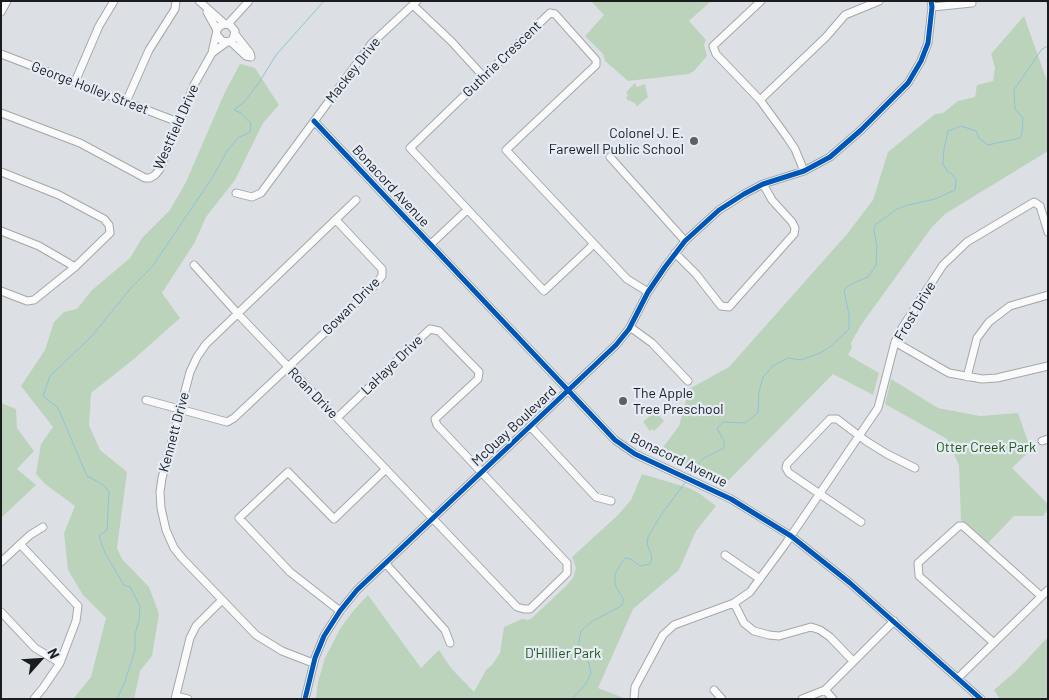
<!DOCTYPE html>
<style>
body{margin:0}
#map{position:relative;width:1049px;height:700px;overflow:hidden;background:#dce0e4;font-family:Barlow,sans-serif}
canvas{display:block}
.frame{position:absolute;inset:0;border:2px solid #1a1c1f;pointer-events:none}
.north{position:absolute;left:15px;top:635px;width:50px;height:50px;-webkit-text-stroke:4px #e5ecf5;paint-order:stroke;rotate:64deg;font-size:14px;font-weight:700;line-height:20px;text-align:center;color:#1a1c1f}
.north::after{content:'';display:block;margin:auto;width:18px;height:22px;background:#1a1c1f;clip-path:polygon(50% 0,100% 100%,50% 72%,0 100%)}
</style>
<div id="map">
<canvas width="1049" height="700"></canvas>
<div class="frame"></div>
<div class="north">N</div>
</div>
<script>
const c = document.querySelector('canvas').getContext('2d');
c.lineJoin = 'round';
function fill(path, color) { c.fillStyle = color; c.fill(path, 'evenodd'); }
const shape = rows => new Path2D(rows.map(r => 'M' + r).join(''));
function trace(path, color, width, dash) { c.strokeStyle = color; c.lineWidth = width; c.lineCap = dash ? 'butt' : 'round'; c.setLineDash(dash || []); c.stroke(path); }
function label(font, color, halo, rows, align = 'center') {
  c.font = font + ' Barlow,sans-serif'; c.lineWidth = 4.5; c.setLineDash([]); c.textBaseline = 'middle'; c.strokeStyle = halo; c.fillStyle = color; for (const [text, x, y, turn = 0] of rows) {
    c.save(); c.translate(x, y); c.rotate((+turn || 0) * Math.PI / 180); c.textAlign = isNaN(turn) ? turn : align; if (halo) c.strokeText(text, 0, 0); c.fillText(text, 0, 0); c.restore();
  }
}
fill(shape([
 [591,1,711,1,689,21,706,40,704,45,707,56,694,71,689,74,628,81,605,61,603,54,585,36,604,15],
 [1024,16,1048,84,1048,151,945,214,932,227,861,325,851,343,852,347,848,355,879,373,873,395,833,374,725,484,658,454,679,426,689,389,729,367,847,234,873,200,888,152,935,114,943,113,958,101,975,97,977,85,993,81,995,68,991,54],
 [240,64,255,68,279,105,263,123,235,180,206,217,195,242,162,293,180,318,134,359,91,393,89,425,100,450,127,472,117,548,122,559,149,587,159,614,152,656,140,671,134,699,73,699,91,677,106,618,83,595,68,570,64,533,75,506,45,484,36,474,41,444,53,427,21,386,45,350,54,322,64,312,77,309,91,291,130,258,142,238,170,210,186,182,225,92],
 [635,83,637,87,645,84,648,97,636,107,636,104,629,100,628,101,626,97,628,96,626,92],
 [891,379,938,408,980,416,1018,413,1031,450,1012,468,1048,504,1048,509,1043,516,1014,516,988,543,961,520,959,465,947,439,885,404],
 [1,403,16,409,17,428,34,451,17,469,36,485,1,518],
 [655,411,664,421,654,431,652,429,650,431,643,422],
 [642,474,689,488,700,494,716,506,696,531,679,570,633,609,598,688,626,699,316,699,318,682,325,658,341,627,354,610,368,595,421,668,439,650,451,668,474,692,486,670,492,665,500,653,504,627,522,619,528,620,532,618,566,586,573,578,576,568,572,557,618,515,631,500],
 [1048,637,1048,699,1000,699,994,690,1017,670]
]), '#bcd3bb');
trace(shape([
 [689,477,694,468,704,458,724,448,724,441,717,428,723,422,745,423,758,413,759,392,763,377,774,365,788,358,801,360,820,353,830,347,849,329,849,315,844,290,849,285,868,277,876,265,877,246,874,231,875,225,897,209,908,205,935,199,955,190,956,180,952,174,947,171,943,164,944,149,948,131,961,126,976,131,979,138,988,145,1020,138,1022,133,1023,118,1015,109,1014,90,1042,49,1048,46],
 [117,699,124,684,135,650,135,634,139,621,140,606,130,587,124,585,105,553,99,536,107,530,109,492,102,484,87,476,58,408,43,396,50,376,92,336,130,289,152,267,212,178,227,151,238,138,250,132,251,124,241,113,234,110,245,101,260,81,276,55,324,1],
 [572,699,585,685,591,674,589,663,578,647,581,631,591,622,621,606,624,600,615,585,615,574,620,565,625,558,631,559,640,566,650,564,652,557,647,544,648,537,661,515,687,480]
]), '#8fc2da', 1);
const minor = shape([
 [199,1,225,24],
 [761,1,713,46,716,54,760,100,787,137,795,149,804,171],
 [414,6,451,41,483,76],
 [932,7,972,3],
 [1,12,7,1],
 [207,12,217,30],
 [228,24,249,1],
 [235,34,250,53,251,57],
 [230,41,246,56,251,57],
 [212,53,217,30,220,26,225,24,230,25,235,31,233,39,229,42,222,41,217,35],
 [1,54,178,122],
 [75,82,99,26,114,1],
 [760,100,826,37,845,15,879,1],
 [126,102,149,50,175,9,176,1],
 [1,113,80,143,145,178,150,178,155,175,160,169,194,85,212,53,227,42],
 [314,121,615,440,635,454,731,499,791,536,850,583,981,699],
 [610,157,685,241],
 [1,172,59,195,104,219,109,225,110,233,75,267,34,300,27,301,1,291],
 [236,193,252,197,261,193,372,43,417,1],
 [1,231,39,246,75,267],
 [431,244,467,210],
 [594,244,544,291,410,148,550,13,555,14,596,60,596,65,506,150,627,279,648,292],
 [675,253,696,274,721,306,729,307,794,234,795,228,792,222,772,200,763,184],
 [194,265,238,314,439,525,517,607,524,609,530,609,567,573,567,563,437,425,435,419,478,379,479,372,439,331,430,329,337,418],
 [630,327,652,343,688,381],
 [895,342,949,373,982,379,997,378,1048,366],
 [967,377,977,338,989,322,1010,306,1048,295],
 [146,400,227,422,234,418,373,287,382,276,382,269,336,220],
 [530,426,596,497,611,501],
 [1042,441,1048,439],
 [861,522,789,473,786,468,787,464,830,419,837,419,866,441,887,454,915,468],
 [20,544,78,606,76,621,60,663,43,688,34,699],
 [725,555,760,579],
 [1,562,30,535,43,527],
 [386,564,445,630,450,643],
 [734,603,744,623,754,631,769,635,779,636,811,627,820,630,830,637,853,661],
 [340,611,290,572,239,518,288,472,334,519,386,469],
 [1,612,35,648,60,663],
 [994,643,919,576,918,563,959,526,963,526,1041,596],
 [313,663,282,651,256,635,182,558,174,548,166,530,161,508,160,492,162,478,190,372,197,357,206,344,356,200],
 [958,678,1048,590],
 [714,690,722,699],
 [825,690,833,699],
 [176,696,188,699],
 [175,699,190,638,196,626,222,600],
 [305,699,315,658,324,636,340,611,357,590,616,345,629,329,648,292,665,267,685,241,719,210,744,194,763,184,804,171,830,157,861,130,908,83,921,61,928,43,932,7,931,1],
 [634,699,635,687,663,635,674,625,734,603,750,592,784,546,878,408,895,342,902,328,943,265,967,242,1034,202,1040,206,1048,232],
 [802,699,825,690,894,621]
]);
trace(minor, '#a4a7aa', 9);
trace(minor, '#fafafb', 7);
const rail = shape([
 [1047,1,1048,3]
]);
trace(rail, '#b8b9ba', 3);
trace(rail, '#e5ecf5', 1, [4]);
trace(shape([
 [314,121,615,440,635,454,731,499,791,536,850,583,981,699],
 [305,699,315,658,324,636,340,611,357,590,616,345,629,329,648,292,665,267,685,241,719,210,744,194,763,184,804,171,830,157,861,130,908,83,921,61,928,43,932,7,931,1]
]), '#0057b8', 5);
for (const [x, y, r, color] of [
 [694,141,5,"#5e6164"],
 [623,401,5,"#5e6164"]
]) { const dot = new Path2D(); dot.arc(x, y, r, 0, 2 * Math.PI); c.fillStyle = color; c.fill(dot); trace(dot, '#e5ecf5', 2); }
label('14px', '#1a1c1f', '#e5ecf5', [
 ["Guthrie Crescent",502,59,-44],
 ["Mackey Drive",353,70,-52],
 ["George Holley Street",90,88,21],
 ["Westfield Drive",176,127,-66],
 ["Bonacord Avenue",391,186,47],
 ["Gowan Drive",351,306,-45],
 ["Frost Drive",915,311,-59],
 ["LaHaye Drive",392,365,-44],
 ["Roan Drive",313,393,46],
 ["McQuay Boulevard",514,426,-43],
 ["Kennett Drive",174,432,-75],
 ["Bonacord Avenue",679,460,26]
]);
label('14px', '#1a1c1f', '#e5ecf5', [
 ["Colonel J. E.",684,133],
 ["Farewell Public School",684,149],
 ["The Apple",633,393,"left"],
 ["Tree Preschool",633,409,"left"]
], 'right');
label('14px', '#1d5612', '#e5ecf5', [
 ["Otter Creek Park",986,447],
 ["D'Hillier Park",563,653]
]);
</script>
